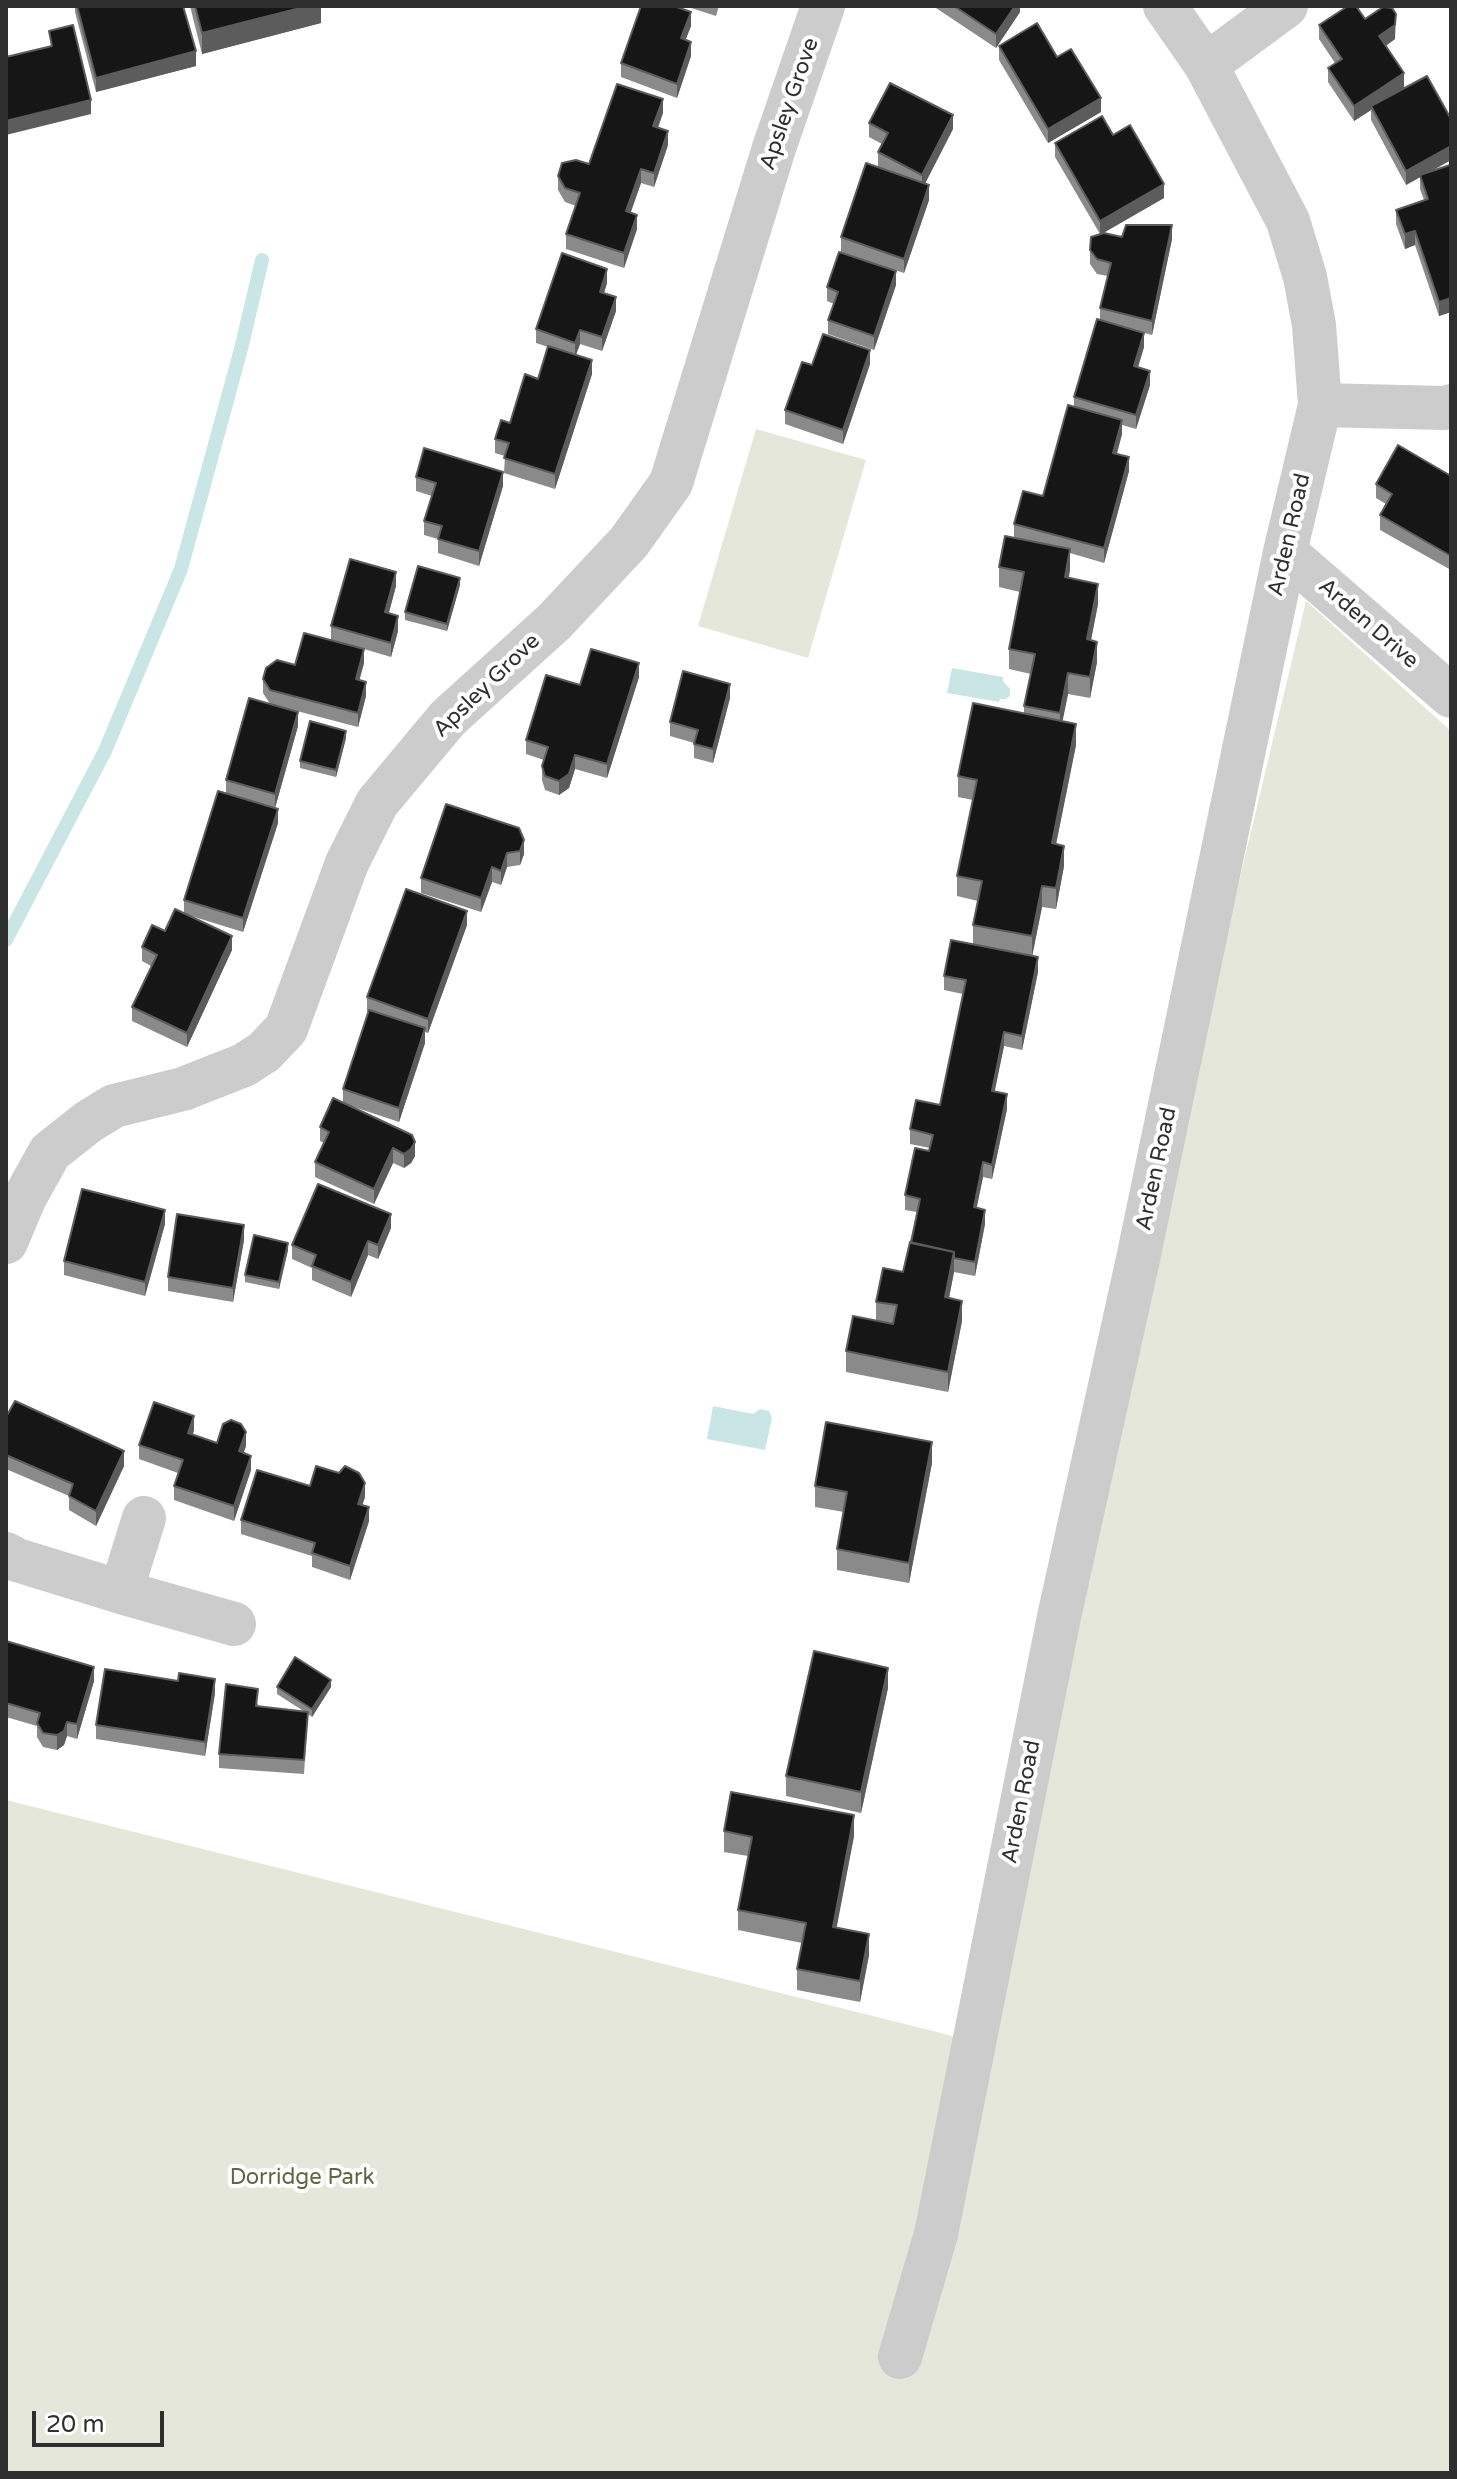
<!DOCTYPE html>
<style>
body{margin:0}
#map{position:relative;width:1457px;height:2479px;overflow:hidden;background:#fff;font-family:"Varela Round",sans-serif}
canvas{display:block}
.frame{position:absolute;inset:0;border:8px solid #2f2f2f;pointer-events:none}
.scale{position:absolute;left:32px;top:2411px;width:132px;height:36px;box-sizing:border-box;border:4px solid #2f2f2f;border-top:0;padding-left:10px;font-size:24px;line-height:28px;white-space:nowrap;color:#2f2f2f;-webkit-text-stroke:6px #fff;paint-order:stroke}
</style>
<div id="map">
<canvas width="1457" height="2479"></canvas>
<div class="frame"></div>
<div class="scale">20 m</div>
</div>
<script>
const c = document.querySelector('canvas').getContext('2d');
c.lineJoin = 'round';
function fill(path, color) { c.fillStyle = color; c.fill(path, 'evenodd'); }
const shape = rows => new Path2D(rows.map(r => 'M' + r).join(''));
function trace(path, color, width, dash) { c.strokeStyle = color; c.lineWidth = width; c.lineCap = dash ? 'butt' : 'round'; c.setLineDash(dash || []); c.stroke(path); }
function label(font, color, halo, rows, align = 'center') {
  c.font = font + ' "Varela Round",sans-serif'; c.lineWidth = 8; c.setLineDash([]); c.textBaseline = 'middle'; c.strokeStyle = halo; c.fillStyle = color; for (const [text, x, y, turn = 0] of rows) {
    c.save(); c.translate(x, y); c.rotate((+turn || 0) * Math.PI / 180); c.textAlign = isNaN(turn) ? turn : align; if (halo) c.strokeText(text, 0, 0); c.fillText(text, 0, 0); c.restore();
  }
}
fill(shape([
 [756,429,866,460,808,658,698,626],
 [1306,601,1451,731,1451,2473,6,2473,6,1800,945,2034,990,2048,1149,1259]
]), '#e6e7db');
fill(shape([
 [952,668,1003,677,1003,681,1010,689,1010,696,1006,699,1000,699,999,702,947,693],
 [713,1406,753,1414,760,1409,769,1411,772,1418,765,1450,707,1439]
]), '#cae5e5');
trace(shape([
 [6,940,105,751,181,569,241,349,262,260]
]), '#cae5e5', 14);
trace(shape([
 [1206,65,1286,6],
 [1320,405,1445,408,1451,406],
 [1285,552,1451,696],
 [6,1242,25,1197,50,1152,88,1122,114,1106,183,1089,244,1065,264,1052,286,1029,347,863,377,803,448,718,554,622,629,542,671,483,774,148,823,6],
 [6,1554,17,1560,121,1592,234,1624],
 [121,1592,144,1518],
 [900,2357,936,2234,1059,1617,1138,1259,1285,552,1320,405,1314,325,1305,277,1288,221,1206,65,1165,6]
]), '#ccc', 44);
fill(shape([
 [75,6,183,6,196,66,96,92,75,12],
 [190,6,321,6,321,23,202,54],
 [685,6,719,6,716,16],
 [933,6,1020,6,1020,12,996,48],
 [1365,19,1395,39,1386,46,1404,88,1451,119,1451,160,1430,172,1451,168,1451,312,1439,316,1415,245,1405,249,1396,224,1396,210,1424,200,1420,189,1420,177,1406,185,1371,120,1371,110,1354,121,1328,82,1328,68,1335,63,1319,39,1319,25],
 [691,26,685,40,691,56,677,98,621,77,621,63],
 [999,46,1057,57,1101,112,1048,143,999,60],
 [663,113,658,128,668,145,654,187,641,183,631,212,637,229,624,268,566,249,566,234,576,206,565,202,558,190,558,176,589,164],
 [869,123,953,129,925,184,929,200,904,273,841,252,841,237,883,169,878,167,878,152,882,144,869,137],
 [1113,135,1164,198,1102,233,1122,237,1172,239,1152,335,1141,332,1144,347,1138,367,1150,385,1136,429,1122,425,1122,434,1117,454,1129,471,1104,563,1070,553,1070,569,1069,578,1098,604,1091,640,1097,662,1090,698,1068,694,1062,721,1076,745,1056,844,1064,866,1056,909,1042,907,1032,956,1038,972,1022,1050,1004,1046,994,1091,1007,1109,992,1179,983,1177,976,1208,985,1224,975,1276,954,1272,949,1298,962,1321,948,1392,846,1372,846,1351,876,1320,876,1302,903,1272,917,1212,905,1210,905,1195,930,1148,910,1144,910,1129,940,1105,963,994,944,990,944,976,973,944,973,925,978,901,957,896,957,876,973,800,958,797,958,776,1024,714,1024,706,1031,674,1009,669,1009,649,1020,592,999,587,999,567,1014,538,1014,524,1043,496,1074,406,1074,397,1100,320,1100,308,1108,276,1097,274,1090,264,1090,250,1100,234,1055,157,1055,143],
 [607,283,604,293,616,311,602,351,580,344,576,355,592,374,555,489,504,473,505,456,495,453,495,439,510,423,538,379,548,347,536,343,536,329],
 [896,285,874,350,828,334,828,320,834,304,827,301,827,287],
 [870,364,843,444,785,424,785,410],
 [1451,476,1451,570,1380,530,1380,515,1386,504,1376,498,1376,484],
 [416,477,503,486,479,566,438,553,438,539,424,535,424,521,432,496,416,491],
 [460,585,447,631,405,620,405,612],
 [396,586,389,613,398,631,391,657,364,649,364,663,359,680,366,696,358,727,270,704,263,693,263,679,295,665,331,640,331,626],
 [639,677,607,778,575,769,569,788,559,795,545,790,542,780,542,766,544,760,526,754,526,740,580,685],
 [730,698,713,763,694,758,694,743,670,736,670,722],
 [298,726,275,808,278,823,243,932,188,915,232,950,187,1047,132,1021,132,1007,151,966,142,961,142,947,165,931,184,913,184,900,226,793,226,780],
 [346,738,336,777,300,768,300,761],
 [446,804,524,854,520,865,507,867,501,885,492,882,481,912,421,893,421,878],
 [467,925,428,1033,425,1032,425,1043,399,1122,348,1105,415,1156,411,1163,404,1168,393,1163,374,1204,315,1177,315,1162,324,1143,320,1141,320,1127,343,1103,343,1089,369,1012,367,1011,367,997],
 [165,1224,145,1296,64,1275,64,1261],
 [391,1228,378,1259,368,1255,351,1297,312,1280,312,1268,292,1259,292,1245],
 [244,1240,233,1302,168,1291,168,1277],
 [288,1250,279,1289,245,1282,245,1275],
 [6,1417,124,1466,96,1526,69,1510,69,1496,6,1469],
 [194,1430,193,1435,217,1443,246,1446,243,1453,251,1470,234,1521,174,1500,174,1486,178,1473,139,1459,139,1445],
 [932,1463,909,1583,837,1570,837,1549,844,1512,815,1507,815,1486],
 [310,1486,365,1497,362,1505,369,1521,350,1580,312,1567,312,1556,241,1534,241,1520],
 [6,1641,94,1681,77,1739,67,1736,64,1745,57,1750,43,1747,37,1737,37,1726,6,1717],
 [178,1681,215,1693,205,1756,96,1739,96,1725],
 [277,1687,331,1687,312,1717,308,1714,304,1774,219,1768,219,1754,258,1703,258,1706,305,1712,277,1694],
 [888,1688,861,1813,786,1796,786,1776],
 [724,1831,854,1836,836,1927,869,1955,860,2002,797,1990,797,1969,802,1943,738,1930,738,1910,748,1856,724,1852]
]), '#8a8a8a');
fill(shape([
 [308,6,321,6,321,23,202,54,202,33],
 [1015,6,1020,6,1020,12,996,48,996,34],
 [691,12,691,26,681,52,681,38],
 [1396,14,1395,39,1379,50,1379,36],
 [691,42,691,56,677,98,677,84],
 [196,51,196,66,96,92,96,78],
 [1404,73,1404,88,1371,106,1371,110,1354,121,1354,106],
 [1101,98,1101,112,1048,143,1048,129],
 [663,99,663,113,653,140,653,126],
 [91,100,91,114,6,135,6,121],
 [953,115,953,129,922,189,922,175],
 [668,131,668,145,654,187,654,173],
 [1451,146,1451,160,1406,185,1406,171],
 [641,169,641,183,626,225,626,211],
 [1164,184,1164,198,1100,235,1100,221],
 [929,185,929,200,904,273,904,259],
 [637,215,637,229,624,268,624,253],
 [1172,225,1172,239,1152,335,1152,321],
 [1415,231,1415,245,1405,249,1405,234],
 [607,269,607,283,600,306,600,292],
 [896,271,896,285,874,350,874,336],
 [616,297,616,311,602,351,602,337],
 [1451,298,1451,312,1439,316,1439,302],
 [580,330,580,344,575,357,575,343],
 [1144,333,1144,347,1134,380,1134,366],
 [870,350,870,364,843,444,843,430],
 [592,360,592,374,555,489,555,474],
 [1150,371,1150,385,1136,429,1136,415],
 [1122,420,1122,434,1113,467,1113,453],
 [1129,457,1129,471,1104,563,1104,548],
 [503,472,503,486,479,566,479,551],
 [1070,549,1070,569,1065,598,1065,577],
 [396,572,396,586,385,626,385,612],
 [460,578,460,585,447,631,447,624],
 [1098,584,1098,604,1087,660,1087,639],
 [398,616,398,631,391,657,391,643],
 [1097,642,1097,662,1090,698,1090,677],
 [364,649,364,663,356,693,356,679],
 [639,663,639,677,607,778,607,764],
 [1068,673,1068,694,1060,734,1060,713],
 [366,682,366,696,358,727,358,713],
 [730,684,730,698,713,763,713,749],
 [298,712,298,726,275,808,275,794],
 [1076,724,1076,745,1052,864,1052,843],
 [346,731,346,738,336,777,336,770],
 [575,755,575,769,569,788,559,795,559,781],
 [278,809,278,823,243,932,243,918],
 [524,840,524,854,520,865,520,851],
 [1064,846,1064,866,1056,909,1056,888],
 [507,853,507,867,501,885,501,871],
 [492,867,492,882,481,912,481,898],
 [1042,886,1042,907,1032,957,1032,936],
 [467,911,467,925,428,1033,428,1019],
 [232,936,232,950,187,1047,187,1033],
 [1038,957,1038,972,1022,1050,1022,1036],
 [425,1028,425,1043,399,1122,399,1108],
 [1004,1032,1004,1046,992,1105,992,1091],
 [1007,1094,1007,1109,992,1179,992,1165],
 [415,1142,415,1156,411,1163,404,1168,404,1154],
 [393,1148,393,1163,374,1204,374,1189],
 [983,1162,983,1177,974,1221,974,1207],
 [165,1210,165,1224,145,1296,145,1282],
 [985,1210,985,1224,975,1276,975,1262],
 [391,1214,391,1228,378,1259,378,1245],
 [244,1225,244,1240,233,1302,233,1288],
 [368,1241,368,1255,351,1297,351,1282],
 [288,1243,288,1250,279,1289,279,1282],
 [954,1252,954,1272,945,1318,945,1297],
 [962,1301,962,1321,948,1392,948,1372],
 [194,1416,194,1430,188,1447,188,1433],
 [246,1432,246,1446,239,1466,239,1451],
 [932,1442,932,1463,909,1583,909,1563],
 [124,1451,124,1466,96,1526,96,1511],
 [251,1456,251,1470,234,1521,234,1506],
 [365,1483,365,1497,358,1518,358,1504],
 [369,1507,369,1521,350,1580,350,1566],
 [94,1667,94,1681,77,1739,77,1724],
 [888,1668,888,1688,861,1813,861,1792],
 [215,1679,215,1693,205,1756,205,1742],
 [331,1680,331,1687,312,1717,312,1709],
 [67,1722,67,1736,64,1745,57,1750,57,1735],
 [854,1815,854,1836,833,1947,833,1927],
 [869,1934,869,1955,860,2002,860,1981]
]), '#5c5c5c');
const building = shape([
 [77,6,183,6,196,51,96,78,77,6],
 [195,6,308,6,202,33,195,6],
 [641,6,674,6,691,12,681,38,691,42,677,84,621,63,641,6],
 [954,6,1015,6,996,34,954,6],
 [1348,6,1356,6,1365,19,1383,7,1392,8,1396,14,1395,25,1379,36,1404,73,1354,106,1328,68,1342,59,1319,25,1348,6],
 [1037,23,1057,57,1071,49,1101,98,1048,129,999,46,1037,23],
 [73,25,91,100,6,121,6,57,52,46,49,31,73,25],
 [1427,76,1451,119,1451,146,1406,171,1371,106,1427,76],
 [890,83,953,115,922,175,878,152,888,133,869,123,890,83],
 [617,84,663,99,653,126,668,131,654,173,641,169,626,211,637,215,624,253,566,234,580,193,565,188,558,176,562,163,576,160,589,164,617,84],
 [1102,116,1113,135,1130,125,1164,184,1100,221,1055,143,1102,116],
 [866,163,929,185,904,259,841,237,866,163],
 [1450,165,1451,168,1451,298,1439,302,1415,231,1405,234,1396,210,1428,199,1420,175,1450,165],
 [1126,225,1172,225,1152,321,1100,308,1111,263,1097,259,1090,250,1091,237,1104,233,1122,237,1126,225],
 [839,252,896,271,874,336,828,320,838,292,827,287,839,252],
 [562,253,607,269,600,292,616,297,602,337,580,330,575,343,536,329,562,253],
 [1097,319,1144,333,1134,366,1150,371,1136,415,1074,397,1097,319],
 [823,334,870,350,843,430,785,410,802,362,812,365,823,334],
 [548,346,592,360,555,474,504,458,509,443,495,439,501,420,510,423,525,374,538,379,548,346],
 [1068,405,1122,420,1113,453,1129,457,1104,548,1014,524,1023,491,1043,496,1068,405],
 [1398,445,1451,476,1451,556,1380,515,1392,494,1376,484,1398,445],
 [424,448,503,472,479,551,438,539,442,526,424,521,436,483,416,477,424,448],
 [1005,536,1070,549,1065,577,1098,584,1087,639,1097,642,1090,677,1068,673,1060,713,1024,706,1035,654,1009,649,1024,572,999,567,1005,536],
 [350,559,396,572,385,612,398,616,391,643,331,626,350,559],
 [418,566,460,578,447,624,405,612,418,566],
 [304,633,364,649,356,679,366,682,358,713,270,690,263,679,266,668,277,660,295,665,304,633],
 [591,649,639,663,607,764,575,755,569,774,559,781,545,776,542,766,548,747,526,740,546,675,580,685,591,649],
 [683,671,730,684,713,749,694,744,698,730,670,722,683,671],
 [249,698,298,712,275,794,226,780,249,698],
 [973,703,1076,724,1052,843,1064,846,1056,888,1042,886,1032,936,973,925,982,881,957,876,977,780,958,776,973,703],
 [310,721,346,731,336,770,300,761,310,721],
 [218,791,278,809,243,918,184,900,218,791],
 [446,804,519,828,524,840,520,851,507,853,501,871,492,867,481,898,421,878,446,804],
 [406,889,467,911,428,1019,367,997,406,889],
 [175,909,232,936,187,1033,132,1007,157,955,142,947,152,925,165,931,175,909],
 [951,940,1038,957,1022,1036,1004,1032,992,1091,1007,1094,992,1165,983,1162,974,1207,985,1210,975,1262,954,1258,954,1252,911,1243,920,1199,905,1195,915,1148,929,1151,933,1135,910,1129,916,1100,940,1105,966,980,944,976,951,940],
 [369,1010,425,1028,399,1108,343,1089,369,1010],
 [333,1098,412,1135,415,1142,411,1149,404,1154,393,1148,374,1189,315,1162,329,1132,320,1127,333,1098],
 [318,1184,391,1214,378,1245,368,1241,351,1282,312,1266,316,1255,292,1245,318,1184],
 [82,1189,165,1210,145,1282,64,1261,82,1189],
 [177,1214,244,1225,233,1288,168,1277,177,1214],
 [254,1235,288,1243,279,1282,245,1275,254,1235],
 [910,1242,954,1252,945,1297,962,1301,948,1372,846,1351,853,1316,893,1324,897,1305,876,1302,883,1268,903,1272,910,1242],
 [15,1401,124,1451,96,1511,69,1496,73,1484,6,1455,6,1417,15,1401],
 [154,1402,194,1416,188,1433,217,1443,223,1424,231,1420,241,1424,246,1432,239,1451,251,1456,234,1506,174,1486,183,1460,139,1445,154,1402],
 [826,1422,932,1442,909,1563,837,1549,847,1492,815,1486,826,1422],
 [316,1466,339,1473,345,1466,359,1473,365,1483,358,1504,369,1507,350,1566,312,1553,315,1543,241,1520,257,1470,310,1486,316,1466],
 [6,1641,94,1667,77,1724,67,1722,64,1731,57,1735,43,1733,37,1723,40,1713,6,1703,6,1641],
 [814,1651,888,1668,861,1792,786,1776,814,1651],
 [295,1657,331,1680,312,1709,277,1687,295,1657],
 [105,1669,178,1681,179,1673,215,1679,205,1742,96,1725,105,1669],
 [226,1684,258,1689,256,1706,308,1712,304,1760,219,1754,226,1684],
 [731,1792,854,1815,833,1927,869,1934,860,1981,797,1969,806,1923,738,1910,752,1837,724,1831,731,1792]
]);
fill(building, '#161616');
trace(building, '#5c5c5c', 2);
label('22px', '#2f2f2f', '#fff', [
 ["Apsley Grove",790,104,-71],
 ["Arden Road",1290,535,-77],
 ["Arden Drive",1368,624,41],
 ["Apsley Grove",487,686,-44],
 ["Arden Road",1157,1169,-78],
 ["Arden Road",1022,1802,-79]
]);
label('22px', '#606541', '#fff', [
 ["Dorridge Park",302,2178]
]);
</script>
